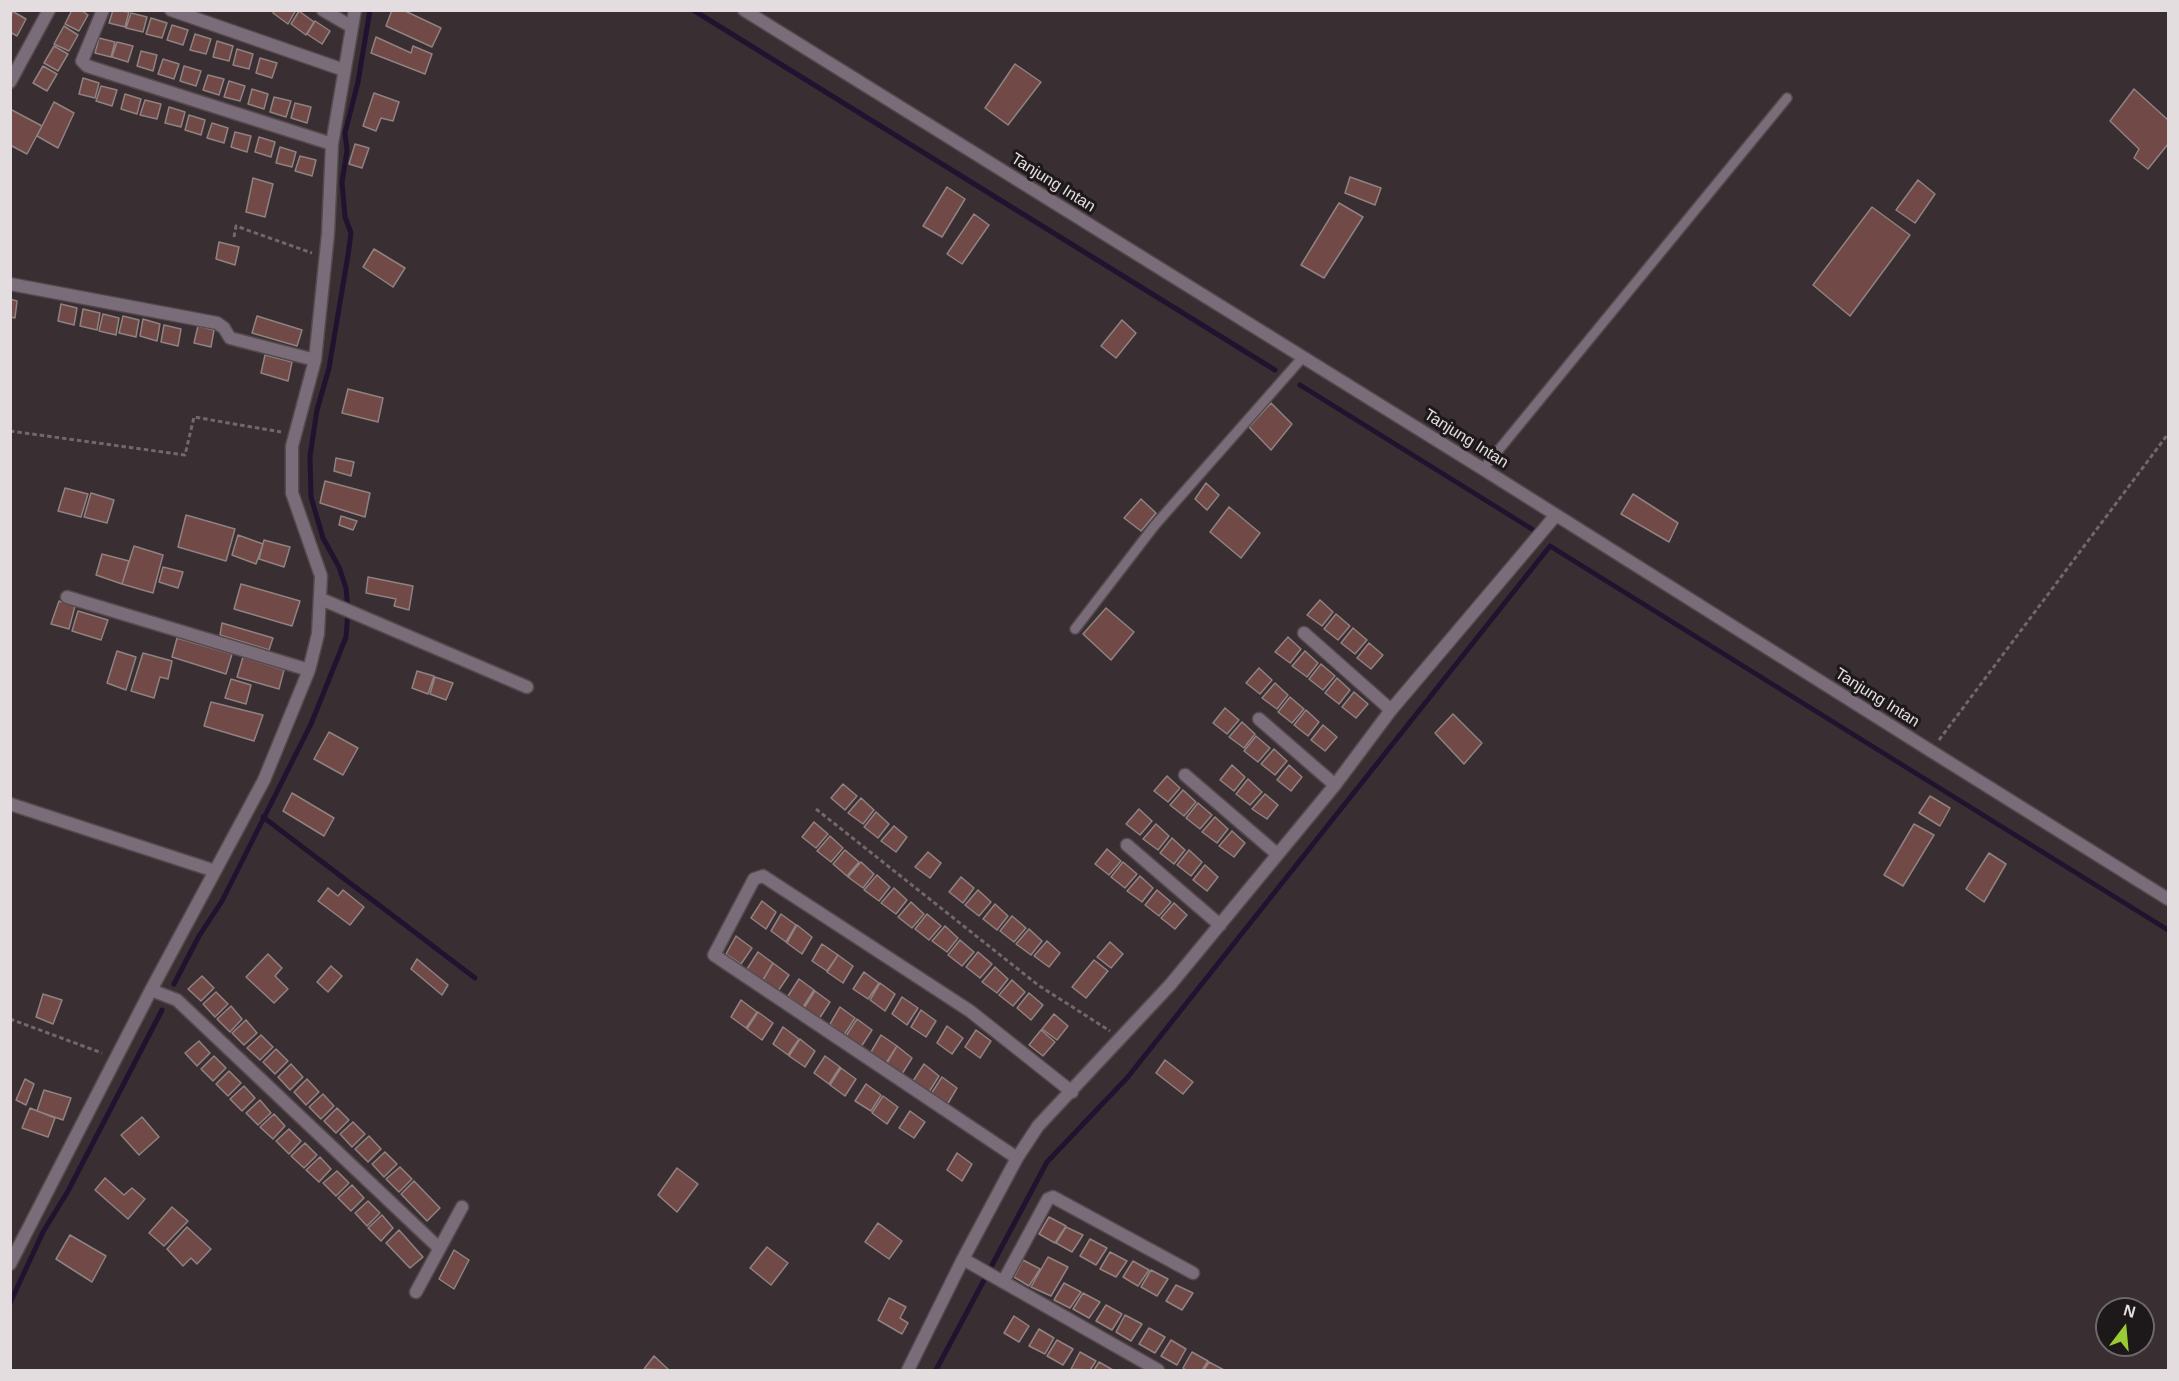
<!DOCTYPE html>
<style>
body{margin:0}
#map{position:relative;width:2179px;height:1381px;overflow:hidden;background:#392e32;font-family:Helvetica,sans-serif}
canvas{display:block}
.frame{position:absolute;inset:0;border:12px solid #e4dddf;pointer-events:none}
.north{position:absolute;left:2095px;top:1297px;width:60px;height:60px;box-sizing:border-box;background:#1d181a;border:2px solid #6d6769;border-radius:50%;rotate:16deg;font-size:16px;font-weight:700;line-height:24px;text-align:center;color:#e4dddf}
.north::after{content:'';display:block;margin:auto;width:21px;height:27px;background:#9acb34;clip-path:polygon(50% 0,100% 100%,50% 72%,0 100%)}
</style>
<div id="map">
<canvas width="2179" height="1381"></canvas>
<div class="frame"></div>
<div class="north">N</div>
</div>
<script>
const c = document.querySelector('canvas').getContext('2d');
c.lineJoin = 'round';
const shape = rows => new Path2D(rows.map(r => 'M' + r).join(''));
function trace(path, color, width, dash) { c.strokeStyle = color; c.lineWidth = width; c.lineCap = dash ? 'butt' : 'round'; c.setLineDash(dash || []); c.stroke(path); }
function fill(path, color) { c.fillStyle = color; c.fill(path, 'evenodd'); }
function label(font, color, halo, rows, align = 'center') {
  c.font = font + ' Helvetica,sans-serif'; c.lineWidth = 6; c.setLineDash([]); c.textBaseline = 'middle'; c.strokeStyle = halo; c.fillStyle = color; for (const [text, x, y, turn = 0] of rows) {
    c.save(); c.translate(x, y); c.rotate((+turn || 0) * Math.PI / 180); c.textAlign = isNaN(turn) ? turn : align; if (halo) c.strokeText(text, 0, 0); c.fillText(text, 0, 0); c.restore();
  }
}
trace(shape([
 [693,10,1275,370],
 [1300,385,1535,531],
 [263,817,475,978],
 [174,984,199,936,222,901,311,724,346,637,348,610,346,588,339,567,323,538,311,497,310,456,317,410,329,368,348,255,351,233,345,217,342,182,347,151,345,133,358,82,370,10],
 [10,1303,43,1232,68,1191,162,1010],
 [936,1370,1047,1162,1127,1078,1550,546,2168,930]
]), '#21132f', 5);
const building = shape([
 [72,10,81,10,88,15,79,31,65,24,72,10],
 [113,10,129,12,125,27,109,23,113,10],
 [274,10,296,10,288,24,273,13,274,10],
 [392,10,403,10,441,28,432,47,386,26,392,10],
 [12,11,26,19,17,36,10,32,12,11],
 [299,11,314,22,306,35,291,24,299,11],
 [131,13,147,17,143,32,126,28,131,13],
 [151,18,167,23,162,38,146,34,151,18],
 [315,21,330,31,322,44,307,34,315,21],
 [172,25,188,30,183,45,167,40,172,25],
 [64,26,78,35,69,51,54,44,64,26],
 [195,34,211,39,206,54,190,50,195,34],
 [376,37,411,53,413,46,432,54,425,74,371,53,376,37],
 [99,38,115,42,111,57,95,53,99,38],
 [217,41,233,46,229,61,213,57,217,41],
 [117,42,133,46,128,62,112,57,117,42],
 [54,46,68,54,58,71,44,63,54,46],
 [237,49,253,54,249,69,233,65,237,49],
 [141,51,157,55,153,71,137,66,141,51],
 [260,58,277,63,272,78,256,73,260,58],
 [163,59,179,64,174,79,158,74,163,59],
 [1015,64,1041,82,1008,125,985,108,1015,64],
 [43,66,57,74,47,91,33,83,43,66],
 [184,66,201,71,196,86,180,81,184,66],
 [208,75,224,79,219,95,203,90,208,75],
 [83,78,99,83,95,98,79,94,83,78],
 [229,81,245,86,240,101,224,97,229,81],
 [101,86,117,90,112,106,96,101,101,86],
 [252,89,268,94,264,109,248,104,252,89],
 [2134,89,2168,120,2168,144,2148,169,2134,158,2139,149,2110,121,2134,89],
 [374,93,399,102,393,121,381,118,376,131,363,126,374,93],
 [125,94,141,99,137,114,121,109,125,94],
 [274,97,291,101,286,117,270,112,274,97],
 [145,100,161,104,157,119,140,115,145,100],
 [54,102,74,113,58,148,37,136,54,102],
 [295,103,311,107,307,123,291,118,295,103],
 [169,107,185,112,181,127,165,123,169,107],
 [10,109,42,126,27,154,10,145,10,109],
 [189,115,205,120,201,135,185,130,189,115],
 [212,123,228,128,224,143,207,138,212,123],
 [235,132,251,136,247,152,231,147,235,132],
 [259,137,275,142,271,157,255,152,259,137],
 [355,144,369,148,362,168,349,164,355,144],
 [280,147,296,152,292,167,276,163,280,147],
 [300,156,316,160,312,176,295,171,300,156],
 [1350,177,1381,188,1375,205,1345,193,1350,177],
 [253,178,273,184,265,217,246,212,253,178],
 [1918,180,1935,194,1915,223,1896,210,1918,180],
 [947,187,965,199,942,237,923,226,947,187],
 [1339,203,1363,217,1324,278,1301,265,1339,203],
 [1872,207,1910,235,1850,316,1813,285,1872,207],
 [974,214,989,225,962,264,947,254,974,214],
 [219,242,239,247,235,265,216,259,219,242],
 [374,249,405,268,393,287,363,267,374,249],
 [10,299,17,301,15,318,10,317,10,299],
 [61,304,77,308,74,325,58,321,61,304],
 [83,309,100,313,97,330,80,326,83,309],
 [103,314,119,318,116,335,99,331,103,314],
 [123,316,139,320,136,337,119,333,123,316],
 [257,316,302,330,297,346,252,333,257,316],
 [143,319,160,324,157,341,140,336,143,319],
 [1122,320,1136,333,1116,358,1101,346,1122,320],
 [164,325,181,329,178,346,161,342,164,325],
 [198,326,214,330,211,347,194,343,198,326],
 [265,355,292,362,288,381,261,373,265,355],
 [348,389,383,398,378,422,342,413,348,389],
 [1271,403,1292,424,1271,450,1249,427,1271,403],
 [336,458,354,462,351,476,334,471,336,458],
 [325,481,370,493,365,517,320,503,325,481],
 [1206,483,1219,495,1207,510,1195,499,1206,483],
 [65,488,88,494,81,517,58,511,65,488],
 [91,493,114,500,107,523,84,517,91,493],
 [1633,494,1678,523,1669,542,1621,514,1633,494],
 [1141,499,1156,513,1141,531,1124,518,1141,499],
 [1229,507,1260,533,1241,558,1210,532,1229,507],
 [186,515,235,529,226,561,178,547,186,515],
 [341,516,357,521,353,530,339,525,341,516],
 [238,535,263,544,256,564,232,555,238,535],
 [264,540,290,547,284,567,259,559,264,540],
 [134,546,163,555,153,593,122,584,134,546],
 [102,554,129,561,122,584,96,575,102,554],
 [163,567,183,572,178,588,159,582,163,567],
 [368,577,413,586,409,610,394,606,396,599,366,593,368,577],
 [241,584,300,601,292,626,234,609,241,584],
 [1320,600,1333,612,1322,626,1307,615,1320,600],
 [59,601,75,606,69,629,51,624,59,601],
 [1106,608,1134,632,1111,660,1083,634,1106,608],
 [78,611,108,620,101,640,72,631,78,611],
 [1336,614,1350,626,1338,640,1324,629,1336,614],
 [222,623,273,638,269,650,220,635,222,623],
 [1353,628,1367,640,1355,654,1341,643,1353,628],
 [1288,637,1301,649,1290,663,1275,652,1288,637],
 [177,638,232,654,226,674,172,657,177,638],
 [1369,643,1383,655,1371,669,1357,658,1369,643],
 [117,651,136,657,126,690,107,683,117,651],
 [1305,651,1318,663,1307,677,1292,666,1305,651],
 [143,653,172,661,168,679,160,677,154,698,131,691,143,653],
 [243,657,284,670,279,689,237,677,243,657],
 [1321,664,1335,676,1323,690,1309,679,1321,664],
 [1259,668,1272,680,1260,694,1246,683,1259,668],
 [417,671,434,676,428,694,412,688,417,671],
 [435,677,453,683,446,700,430,694,435,677],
 [1337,678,1350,690,1339,704,1325,693,1337,678],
 [231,679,251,685,246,704,225,698,231,679],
 [1275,683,1288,695,1277,709,1262,698,1275,683],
 [1354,692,1368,704,1356,718,1342,707,1354,692],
 [1290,697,1304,709,1292,723,1278,712,1290,697],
 [211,702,263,715,254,741,204,726,211,702],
 [1225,708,1239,720,1227,734,1213,723,1225,708],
 [1306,710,1319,722,1308,736,1294,725,1306,710],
 [1453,714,1482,743,1464,764,1435,733,1453,714],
 [1242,722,1255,734,1244,748,1229,737,1242,722],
 [1323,725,1337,737,1325,751,1311,740,1323,725],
 [329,732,358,748,343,775,314,759,329,732],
 [1256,736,1270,748,1258,762,1244,751,1256,736],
 [1274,749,1287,761,1275,775,1261,764,1274,749],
 [1232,765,1245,777,1234,791,1220,780,1232,765],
 [1289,765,1302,777,1291,791,1277,780,1289,765],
 [1167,776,1180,788,1168,802,1154,791,1167,776],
 [1248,779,1262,792,1250,805,1236,794,1248,779],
 [843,784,857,796,845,810,831,798,843,784],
 [1183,790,1196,802,1184,816,1170,805,1183,790],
 [292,793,334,818,324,836,283,811,292,793],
 [1265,794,1278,805,1267,819,1252,809,1265,794],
 [1930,796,1950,808,1940,826,1919,813,1930,796],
 [861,798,874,810,863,824,848,813,861,798],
 [1198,803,1212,815,1200,829,1186,818,1198,803],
 [1139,809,1152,821,1140,835,1126,824,1139,809],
 [876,812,889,824,878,838,864,827,876,812],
 [1215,817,1228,829,1217,843,1202,832,1215,817],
 [814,822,828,834,816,848,802,837,814,822],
 [1156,824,1169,836,1158,850,1143,839,1156,824],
 [1914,824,1934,835,1903,886,1884,875,1914,824],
 [894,826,907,837,896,852,881,841,894,826],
 [1232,831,1245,843,1234,857,1219,846,1232,831],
 [830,836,843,848,831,862,817,851,830,836],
 [1172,838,1185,850,1174,864,1160,853,1172,838],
 [1107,849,1121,861,1109,875,1095,864,1107,849],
 [845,850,859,862,847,876,833,864,845,850],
 [1189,850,1202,862,1191,876,1177,865,1189,850],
 [928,852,941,863,930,878,915,867,928,852],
 [1989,853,2006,864,1984,902,1966,889,1989,853],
 [861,862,874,874,863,888,848,877,861,862],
 [1123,862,1137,874,1125,888,1111,877,1123,862],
 [1205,865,1218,877,1207,891,1193,880,1205,865],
 [877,875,890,887,879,901,864,890,877,875],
 [1140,876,1153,888,1142,902,1127,891,1140,876],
 [961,877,974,888,963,903,949,892,961,877],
 [328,888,338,896,343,890,364,907,350,925,318,901,328,888],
 [894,888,907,900,896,914,881,903,894,888],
 [978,890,991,902,979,916,965,905,978,890],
 [1157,890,1171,902,1159,916,1145,905,1157,890],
 [762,901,776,912,766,929,751,918,762,901],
 [911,902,924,914,912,928,898,917,911,902],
 [1174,903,1187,915,1175,929,1161,918,1174,903],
 [995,904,1008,916,997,930,983,919,995,904],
 [781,914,796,925,786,942,771,931,781,914],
 [927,914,941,926,929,940,915,929,927,914],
 [1012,916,1026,928,1014,942,1000,931,1012,916],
 [797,925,812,937,802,954,787,943,797,925],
 [945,926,958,938,947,952,932,941,945,926],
 [1029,929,1042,941,1031,955,1016,944,1029,929],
 [736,936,752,948,741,964,726,954,736,936],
 [960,940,974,952,962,966,948,955,960,940],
 [1047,941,1060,953,1049,967,1034,956,1047,941],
 [1110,942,1123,954,1111,968,1097,957,1110,942],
 [822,944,838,955,827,971,812,961,822,944],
 [758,952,773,963,763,980,747,969,758,952],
 [978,952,992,964,980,978,966,967,978,952],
 [268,954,282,968,275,976,288,989,274,1003,246,977,268,954],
 [838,955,853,966,843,983,827,972,838,955],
 [417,959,448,985,442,995,411,969,417,959],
 [1094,960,1108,971,1086,998,1072,987,1094,960],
 [773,963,789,975,778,991,763,980,773,963],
 [331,966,342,976,328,992,317,982,331,966],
 [995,967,1008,979,997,993,982,982,995,967],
 [864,972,879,983,868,999,853,989,864,972],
 [202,976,214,988,201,1001,188,989,202,976],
 [799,979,814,990,803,1007,788,996,799,979],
 [1012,980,1025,992,1013,1006,999,995,1012,980],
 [880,983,895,994,885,1011,870,1000,880,983],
 [815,991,830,1002,819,1019,804,1008,815,991],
 [216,992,228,1004,215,1017,203,1004,216,992],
 [1029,993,1043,1005,1031,1020,1017,1008,1029,993],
 [43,994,62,1000,53,1024,36,1017,43,994],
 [902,997,918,1008,907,1025,892,1014,902,997],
 [741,1000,757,1012,746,1028,731,1017,741,1000],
 [231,1006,242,1019,230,1032,217,1019,231,1006],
 [840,1007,855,1018,844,1035,830,1024,840,1007],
 [921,1010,936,1021,926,1037,911,1027,921,1010],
 [758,1012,773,1023,762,1040,747,1029,758,1012],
 [1054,1014,1068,1026,1057,1040,1042,1029,1054,1014],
 [857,1019,872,1030,861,1047,846,1036,857,1019],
 [246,1020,257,1033,244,1045,232,1033,246,1020],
 [947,1026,963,1038,952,1054,937,1043,947,1026],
 [783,1027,799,1039,788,1055,773,1044,783,1027],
 [976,1030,991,1041,980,1058,965,1047,976,1030],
 [1041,1030,1055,1042,1043,1056,1029,1045,1041,1030],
 [261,1035,273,1047,260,1060,247,1048,261,1035],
 [881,1035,897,1046,886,1063,871,1052,881,1035],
 [800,1039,815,1051,805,1067,789,1056,800,1039],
 [199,1041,210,1053,197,1066,185,1053,199,1041],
 [897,1046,912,1058,902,1074,887,1063,897,1046],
 [276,1049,288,1061,275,1074,263,1062,276,1049],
 [214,1056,226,1068,213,1081,201,1069,214,1056],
 [825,1056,840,1067,829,1084,814,1073,825,1056],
 [1165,1060,1193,1082,1183,1094,1156,1073,1165,1060],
 [291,1064,303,1077,290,1090,278,1077,291,1064],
 [924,1064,939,1076,929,1092,913,1081,924,1064],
 [841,1068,856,1079,845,1096,830,1085,841,1068],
 [229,1071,241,1083,228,1096,216,1084,229,1071],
 [942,1077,957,1088,947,1105,931,1094,942,1077],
 [25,1079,34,1084,26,1105,16,1100,25,1079],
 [307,1079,319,1092,306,1105,294,1092,307,1079],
 [866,1084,881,1095,871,1111,855,1101,866,1084],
 [244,1086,255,1098,242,1111,230,1099,244,1086],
 [44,1090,71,1098,63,1120,37,1111,44,1090],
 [323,1094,334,1106,321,1119,309,1107,323,1094],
 [883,1096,898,1107,887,1124,872,1113,883,1096],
 [260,1100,271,1113,258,1125,246,1113,260,1100],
 [30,1108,55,1118,48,1137,22,1128,30,1108],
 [337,1108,349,1120,336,1133,324,1121,337,1108],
 [910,1111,925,1122,914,1138,899,1128,910,1111],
 [274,1114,285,1126,273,1139,260,1127,274,1114],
 [142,1117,159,1137,139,1155,121,1135,142,1117],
 [353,1122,365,1134,352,1147,340,1134,353,1122],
 [289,1129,301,1141,289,1154,276,1141,289,1129],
 [369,1136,381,1149,368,1162,355,1149,369,1136],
 [305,1143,317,1155,304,1168,291,1156,305,1143],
 [385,1152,397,1164,384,1177,372,1164,385,1152],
 [957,1153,972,1164,962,1181,947,1170,957,1153],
 [320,1157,331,1169,319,1182,306,1170,320,1157],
 [400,1167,412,1179,399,1192,386,1179,400,1167],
 [677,1168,698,1184,677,1212,658,1195,677,1168],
 [337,1171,349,1183,336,1196,323,1183,337,1171],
 [105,1178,124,1195,132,1188,145,1199,128,1219,95,1190,105,1178],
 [414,1181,440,1208,427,1221,401,1194,414,1181],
 [352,1185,364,1198,351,1211,338,1198,352,1185],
 [368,1201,380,1213,367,1226,355,1213,368,1201],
 [172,1207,188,1221,164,1246,149,1233,172,1207],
 [382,1215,393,1228,381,1241,368,1228,382,1215],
 [1049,1217,1066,1226,1055,1243,1039,1234,1049,1217],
 [878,1223,902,1241,889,1259,865,1242,878,1223],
 [187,1227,211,1249,197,1264,191,1258,183,1266,167,1249,187,1227],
 [1066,1227,1083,1235,1072,1252,1056,1243,1066,1227],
 [399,1230,423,1257,410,1268,386,1243,399,1230],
 [70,1235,106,1256,92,1282,56,1259,70,1235],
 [1090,1239,1107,1248,1096,1265,1080,1256,1090,1239],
 [767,1247,788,1263,771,1285,750,1268,767,1247],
 [454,1250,469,1260,454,1289,439,1279,454,1250],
 [1110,1252,1127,1261,1116,1277,1100,1269,1110,1252],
 [1048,1257,1068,1267,1051,1296,1031,1287,1048,1257],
 [1023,1260,1040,1269,1029,1286,1014,1277,1023,1260],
 [1133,1261,1149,1270,1138,1286,1123,1277,1133,1261],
 [1151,1270,1168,1279,1157,1296,1141,1287,1151,1270],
 [1064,1283,1081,1292,1070,1308,1054,1300,1064,1283],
 [1176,1285,1193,1293,1182,1310,1166,1301,1176,1285],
 [1083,1293,1100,1302,1089,1318,1073,1309,1083,1293],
 [889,1298,906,1307,900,1318,908,1323,902,1334,878,1320,889,1298],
 [1106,1305,1122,1314,1112,1330,1096,1321,1106,1305],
 [1125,1315,1142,1324,1131,1341,1116,1332,1125,1315],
 [1014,1316,1029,1326,1019,1342,1004,1333,1014,1316],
 [1149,1328,1165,1337,1155,1353,1139,1344,1149,1328],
 [1039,1329,1054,1338,1045,1354,1029,1346,1039,1329],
 [1057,1340,1073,1349,1063,1365,1047,1356,1057,1340],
 [1171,1340,1186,1349,1177,1365,1161,1356,1171,1340],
 [1080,1352,1096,1361,1090,1370,1071,1369,1080,1352],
 [1192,1352,1208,1361,1202,1370,1186,1370,1183,1368,1192,1352],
 [654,1356,669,1370,644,1369,654,1356],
 [1099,1362,1113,1370,1094,1370,1099,1362],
 [1209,1362,1224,1370,1204,1370,1209,1362]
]);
fill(building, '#714947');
trace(building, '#8f8281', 1.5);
const service = shape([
 [1483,469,1787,98],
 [1075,629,1155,525,1303,357]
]);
const minor = shape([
 [103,10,82,61,87,66,332,144],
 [171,10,344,70],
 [323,10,352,27],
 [744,10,1483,469,1931,751,2168,899],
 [10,82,49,10],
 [10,284,217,323,224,328,230,338,315,360],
 [67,597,309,670],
 [321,599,527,687],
 [1304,633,1391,710],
 [1259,719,1335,785],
 [1185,775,1277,854],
 [10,804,215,871],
 [1127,845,1220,925],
 [151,990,177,1000,439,1248],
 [1017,1158,714,955,754,879,763,876,970,1011,1072,1092],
 [963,1259,1158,1370],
 [10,1264,151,990,264,780,309,670,318,634,321,576,292,493,292,446,315,360,328,234,332,144,355,10],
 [1003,1282,1048,1199,1053,1197,1193,1273],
 [416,1292,462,1207],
 [908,1370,963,1259,1017,1158,1038,1126,1170,985,1335,785,1391,710,1556,515]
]);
trace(service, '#544a4e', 12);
trace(minor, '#544a4e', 15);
trace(shape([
 [234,237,236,226,312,253],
 [10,431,185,455,194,417,281,432],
 [1939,740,2168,434],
 [816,809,1038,985,1110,1031],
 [10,1019,102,1053]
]), '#72686b', 3, [4.5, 3]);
trace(service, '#7a6c78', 9);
trace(minor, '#7a6c78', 12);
label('16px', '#e4dddf', '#1d181a', [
 ["Tanjung Intan",1053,183,32],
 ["Tanjung Intan",1466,439,32],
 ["Tanjung Intan",1877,698,32]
]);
</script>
